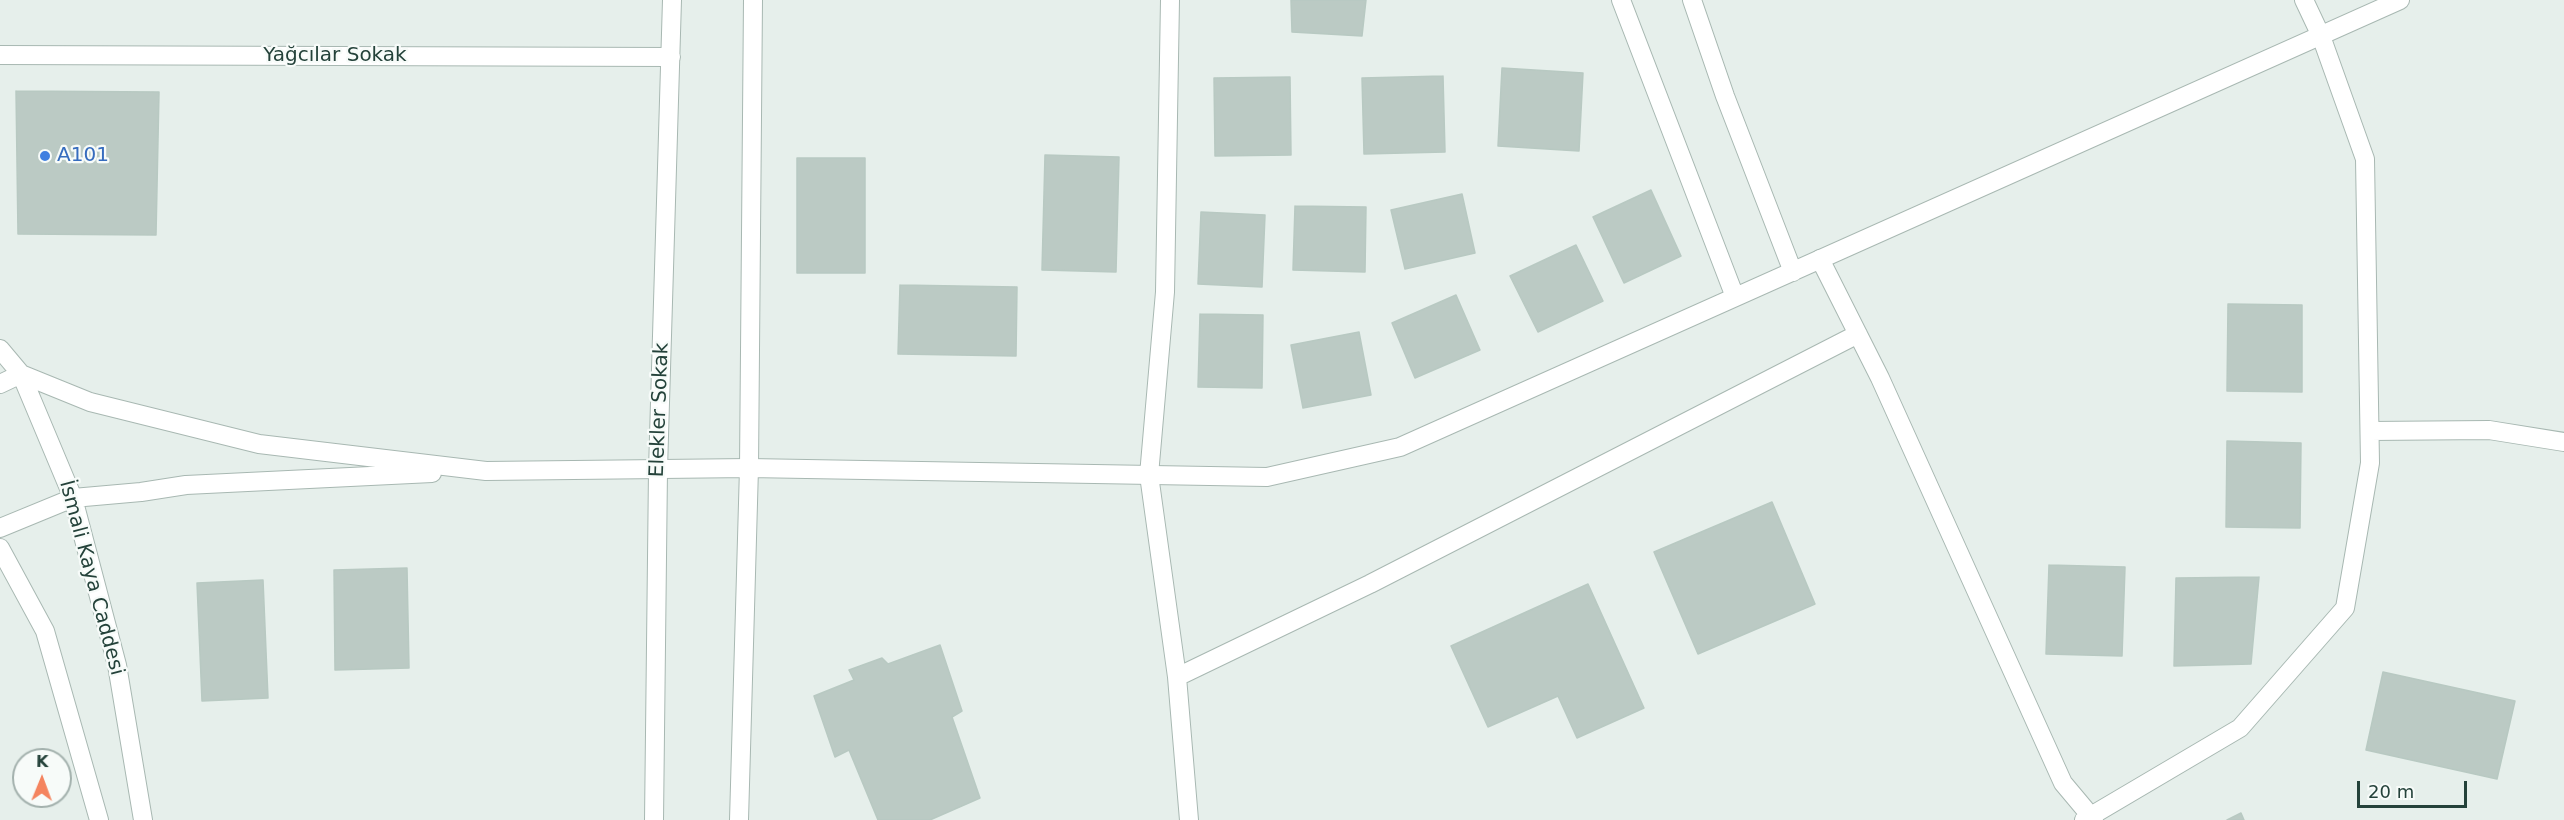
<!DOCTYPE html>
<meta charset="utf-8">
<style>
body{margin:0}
#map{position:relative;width:2564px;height:820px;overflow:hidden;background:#e6efeb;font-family:"DejaVu Sans",sans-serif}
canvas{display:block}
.north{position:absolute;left:12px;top:748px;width:60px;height:60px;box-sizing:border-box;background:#f7fbf9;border:2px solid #a3b1ad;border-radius:50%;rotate:1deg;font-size:16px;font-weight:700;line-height:24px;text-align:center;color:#24423a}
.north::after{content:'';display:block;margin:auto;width:21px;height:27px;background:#f4845f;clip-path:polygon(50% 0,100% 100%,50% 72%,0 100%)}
.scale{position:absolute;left:2357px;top:781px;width:110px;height:27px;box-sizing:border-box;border:3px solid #24423a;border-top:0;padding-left:8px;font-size:18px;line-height:21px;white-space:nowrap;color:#24423a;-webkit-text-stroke:4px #f7fbf9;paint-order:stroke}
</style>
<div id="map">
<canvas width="2564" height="820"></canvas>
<div class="north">K</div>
<div class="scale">20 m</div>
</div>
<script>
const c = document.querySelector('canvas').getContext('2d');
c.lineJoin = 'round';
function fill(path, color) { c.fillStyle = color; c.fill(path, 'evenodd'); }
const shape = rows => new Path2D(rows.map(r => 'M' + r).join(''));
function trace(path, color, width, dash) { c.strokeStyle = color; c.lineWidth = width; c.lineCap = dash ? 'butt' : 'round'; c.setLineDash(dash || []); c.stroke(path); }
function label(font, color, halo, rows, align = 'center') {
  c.font = font + ' "DejaVu Sans",sans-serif'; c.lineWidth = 4.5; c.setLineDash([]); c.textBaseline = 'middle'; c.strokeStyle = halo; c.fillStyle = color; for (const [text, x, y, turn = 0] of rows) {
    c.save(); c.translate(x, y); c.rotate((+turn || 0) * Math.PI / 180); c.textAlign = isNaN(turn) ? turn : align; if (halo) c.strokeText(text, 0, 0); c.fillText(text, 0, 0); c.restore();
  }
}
const building = shape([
 [1291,0,1366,0,1362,36,1292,32,1291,0],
 [1502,68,1583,73,1579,151,1498,146,1502,68],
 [1443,76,1445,152,1364,154,1362,78,1443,76],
 [1290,77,1291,155,1215,156,1214,78,1290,77],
 [16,91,159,92,156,235,18,234,16,91],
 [1045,155,1119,157,1116,272,1042,270,1045,155],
 [797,158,865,158,865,273,797,273,797,158],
 [1651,190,1681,256,1624,283,1593,217,1651,190],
 [1462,194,1475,253,1405,269,1391,210,1462,194],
 [1295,206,1366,207,1365,272,1293,270,1295,206],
 [1201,212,1265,215,1262,287,1198,284,1201,212],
 [1576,245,1603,301,1538,332,1510,276,1576,245],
 [900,285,1017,287,1016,356,898,354,900,285],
 [1456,295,1480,350,1415,378,1392,323,1456,295],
 [2228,304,2302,305,2302,392,2227,391,2228,304],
 [1200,314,1263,315,1262,388,1198,387,1200,314],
 [1359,332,1371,395,1303,408,1291,345,1359,332],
 [2227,441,2301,443,2300,528,2226,527,2227,441],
 [1772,502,1815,604,1698,654,1654,552,1772,502],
 [2049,565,2125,567,2122,656,2046,654,2049,565],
 [407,568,409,668,335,670,334,570,407,568],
 [2259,577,2251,664,2174,666,2176,578,2259,577],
 [263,580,268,698,202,701,197,583,263,580],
 [1588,584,1644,708,1577,738,1558,696,1488,727,1451,646,1588,584],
 [940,645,962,711,952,717,980,798,930,820,878,820,849,750,835,757,814,696,854,680,849,670,882,658,888,664,940,645],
 [2383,672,2515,701,2497,779,2366,750,2383,672],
 [2241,813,2244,820,2227,820,2241,813]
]);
fill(building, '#bbcac4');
trace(building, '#b8c9c2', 1.5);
const minor = shape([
 [1170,0,1165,292,1149,475,1177,677,1189,820],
 [0,55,671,57],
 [1820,259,1880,378,2063,783,2094,820],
 [2370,431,2489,430,2564,442],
 [1177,677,1370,584,1858,334],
 [654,820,658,470,672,0],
 [739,820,749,468,753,0],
 [2084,820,2240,728,2345,608,2370,463,2365,159,2321,36,2304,0]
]);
const tertiary = shape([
 [1621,0,1735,297],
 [1692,0,1725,96,1793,272],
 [0,349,21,374,73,498,117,665,143,820],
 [0,384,21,374,90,402,259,444,486,471,749,468,1267,477,1400,447,2400,0],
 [0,528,73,498,141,492,186,485,432,473],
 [0,548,45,631,99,820]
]);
trace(minor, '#a8b8b2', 20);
trace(tertiary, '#a8b8b2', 20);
trace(minor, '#fff', 18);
trace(tertiary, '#fff', 18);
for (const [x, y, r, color] of [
 [45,156,6,"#3f7fe0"]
]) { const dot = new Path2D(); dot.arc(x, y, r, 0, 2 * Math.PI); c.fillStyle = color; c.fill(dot); trace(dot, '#f7fbf9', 2); }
label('20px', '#24423a', '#f7fbf9', [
 ["Yağcılar Sokak",335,56],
 ["Elekler Sokak",660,410,-88],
 ["İsmali Kaya Caddesi",91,578,75]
]);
label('20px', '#366cbe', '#f7fbf9', [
 ["A101",57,156]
], 'left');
</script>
